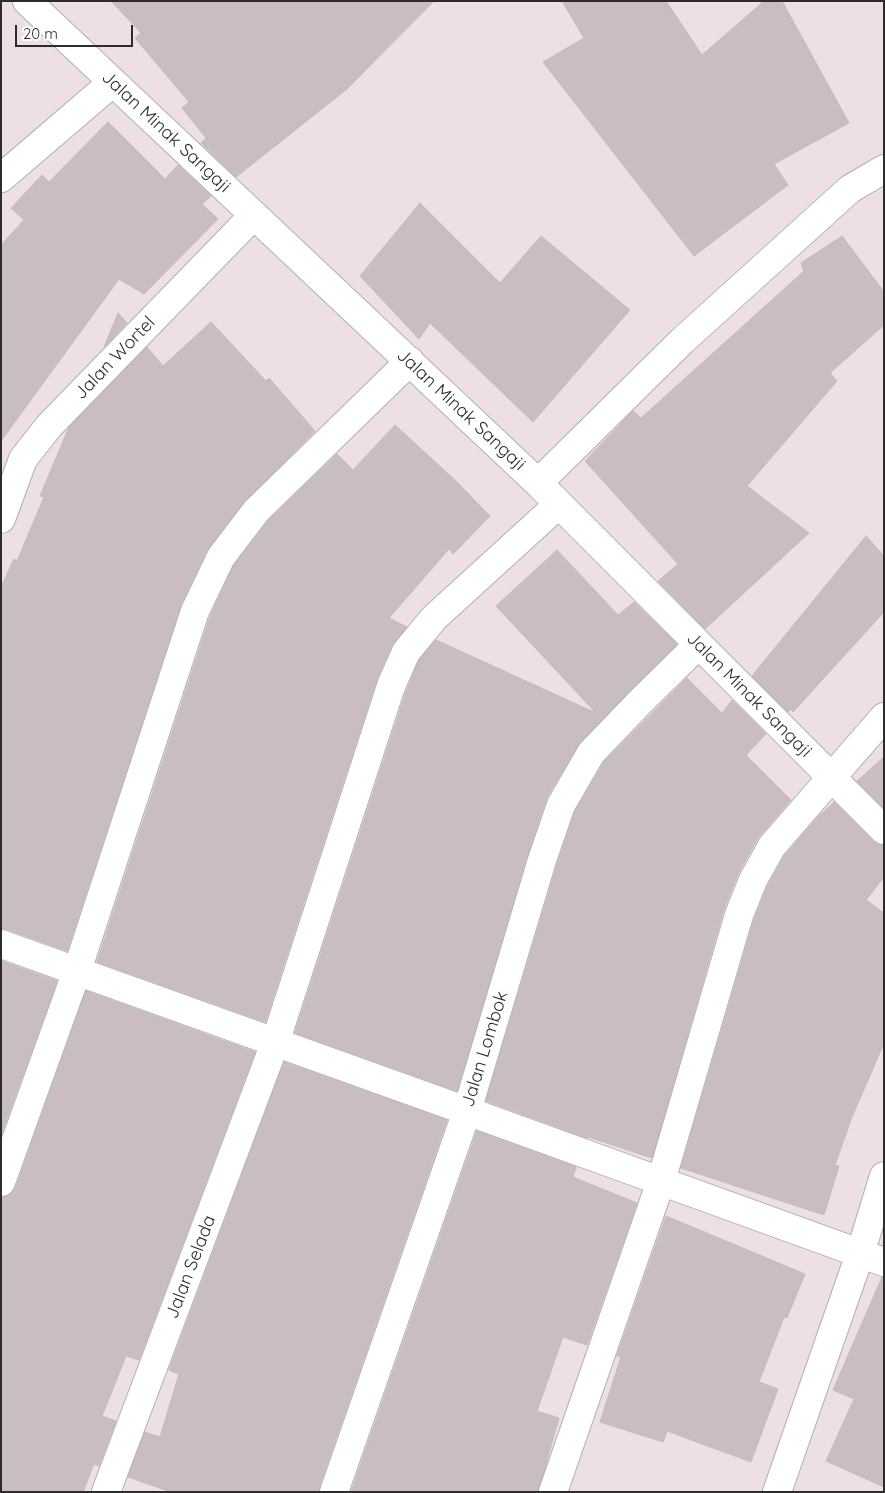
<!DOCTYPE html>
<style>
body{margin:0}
#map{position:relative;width:885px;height:1493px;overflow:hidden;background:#eddfe4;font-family:Quicksand,sans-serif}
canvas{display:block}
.frame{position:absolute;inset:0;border:2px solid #2c2c2c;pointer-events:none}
.scale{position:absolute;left:15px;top:25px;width:118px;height:22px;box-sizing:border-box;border:2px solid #2c2c2c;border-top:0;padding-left:6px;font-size:15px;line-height:18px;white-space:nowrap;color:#2c2c2c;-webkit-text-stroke:4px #fff;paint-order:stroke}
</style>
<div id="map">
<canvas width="885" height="1493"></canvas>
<div class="frame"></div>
<div class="scale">20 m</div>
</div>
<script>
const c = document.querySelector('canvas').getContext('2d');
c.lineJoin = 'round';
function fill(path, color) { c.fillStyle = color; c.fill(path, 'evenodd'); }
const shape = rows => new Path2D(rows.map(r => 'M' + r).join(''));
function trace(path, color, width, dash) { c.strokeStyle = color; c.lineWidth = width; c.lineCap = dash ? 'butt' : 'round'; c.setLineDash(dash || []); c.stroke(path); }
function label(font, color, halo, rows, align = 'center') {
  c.font = font + ' Quicksand,sans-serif'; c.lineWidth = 4.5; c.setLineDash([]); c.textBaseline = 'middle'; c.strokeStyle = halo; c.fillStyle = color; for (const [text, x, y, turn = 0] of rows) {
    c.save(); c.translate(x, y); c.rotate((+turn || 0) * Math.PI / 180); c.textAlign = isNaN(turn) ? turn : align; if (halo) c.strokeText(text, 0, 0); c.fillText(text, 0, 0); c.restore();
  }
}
const building = shape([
 [111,1,434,1,347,89,236,177,201,143,206,138,182,108,189,102,135,38,141,33,111,1],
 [562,1,666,1,702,55,764,1,782,1,849,123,774,164,788,185,694,256,543,62,584,38,562,1],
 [108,122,165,179,178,165,211,196,202,204,218,219,144,294,119,279,1,441,1,245,24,220,11,208,42,175,49,182,108,122],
 [420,203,500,283,541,236,630,310,533,422,430,323,419,339,360,276,420,203],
 [842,236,884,292,884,325,830,373,837,381,747,486,809,533,705,629,658,581,678,564,585,461,633,411,641,418,804,271,801,263,842,236],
 [118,313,127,323,104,347,118,313],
 [211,322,266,381,269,378,315,431,244,502,207,550,181,604,67,951,6,929,1,929,1,587,14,559,17,561,44,497,40,496,69,427,147,347,163,366,211,322],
 [395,425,456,481,490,516,453,554,449,549,389,618,407,627,392,645,376,681,265,1022,97,962,210,617,234,565,268,521,337,454,353,470,395,425],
 [866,536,884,556,884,612,793,712,791,709,788,712,752,676,866,536],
 [557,550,618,615,634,602,677,644,580,742,547,797,527,856,457,1091,295,1033,406,692,419,660,436,640,596,713,496,606,557,550],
 [687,678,722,713,732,700,766,734,746,755,791,800,758,838,739,872,724,909,652,1158,588,1137,587,1138,486,1101,557,865,575,812,604,762,687,678],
 [884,757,884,808,857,781,884,757],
 [834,802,873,841,879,845,884,845,884,877,866,900,884,913,884,1043,852,1117,835,1165,839,1166,824,1215,681,1168,754,920,767,887,785,855,818,817,834,802],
 [1,961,57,981,1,1135,1,961],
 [86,991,255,1052,139,1360,126,1356,102,1416,116,1421,99,1466,94,1464,83,1492,1,1492,1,1197,11,1194,16,1187,86,991],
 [284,1062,447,1120,319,1487,319,1492,171,1492,128,1477,145,1432,160,1437,179,1374,169,1370,284,1062],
 [477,1131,576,1167,573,1177,637,1203,587,1345,563,1337,537,1411,559,1418,538,1492,351,1492,477,1131],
 [666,1216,805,1274,787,1318,784,1317,759,1382,778,1389,751,1462,667,1431,663,1442,600,1422,621,1357,617,1356,666,1216],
 [882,1277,884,1277,884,1487,826,1461,854,1399,833,1390,882,1277]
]);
fill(building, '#c9bdc1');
trace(building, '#c9b8bd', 1);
const minor = shape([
 [27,1,538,483,884,830],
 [1,178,113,82],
 [538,483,682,341,850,189,884,169],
 [1,519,23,459,49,426,254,215],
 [1,944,467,1111,884,1262],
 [1,1182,77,971,195,611,221,557,256,511,410,361],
 [106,1492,275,1043,391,686,406,652,434,618,559,504],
 [334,1492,467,1111,542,860,561,805,591,753,640,702,698,645],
 [553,1492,661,1181,739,915,753,880,772,846,884,717],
 [777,1492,860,1254,884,1176]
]);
trace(minor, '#a8b4b3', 30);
trace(minor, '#fff', 28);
label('18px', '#2c2c2c', '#fff', [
 ["Jalan Minak Sangaji",166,132,43],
 ["Jalan Wortel",115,358,-46],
 ["Jalan Minak Sangaji",461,410,43],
 ["Jalan Minak Sangaji",749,695,45],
 ["Jalan Lombok",485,1049,-73],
 ["Jalan Selada",191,1267,-69]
]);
</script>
